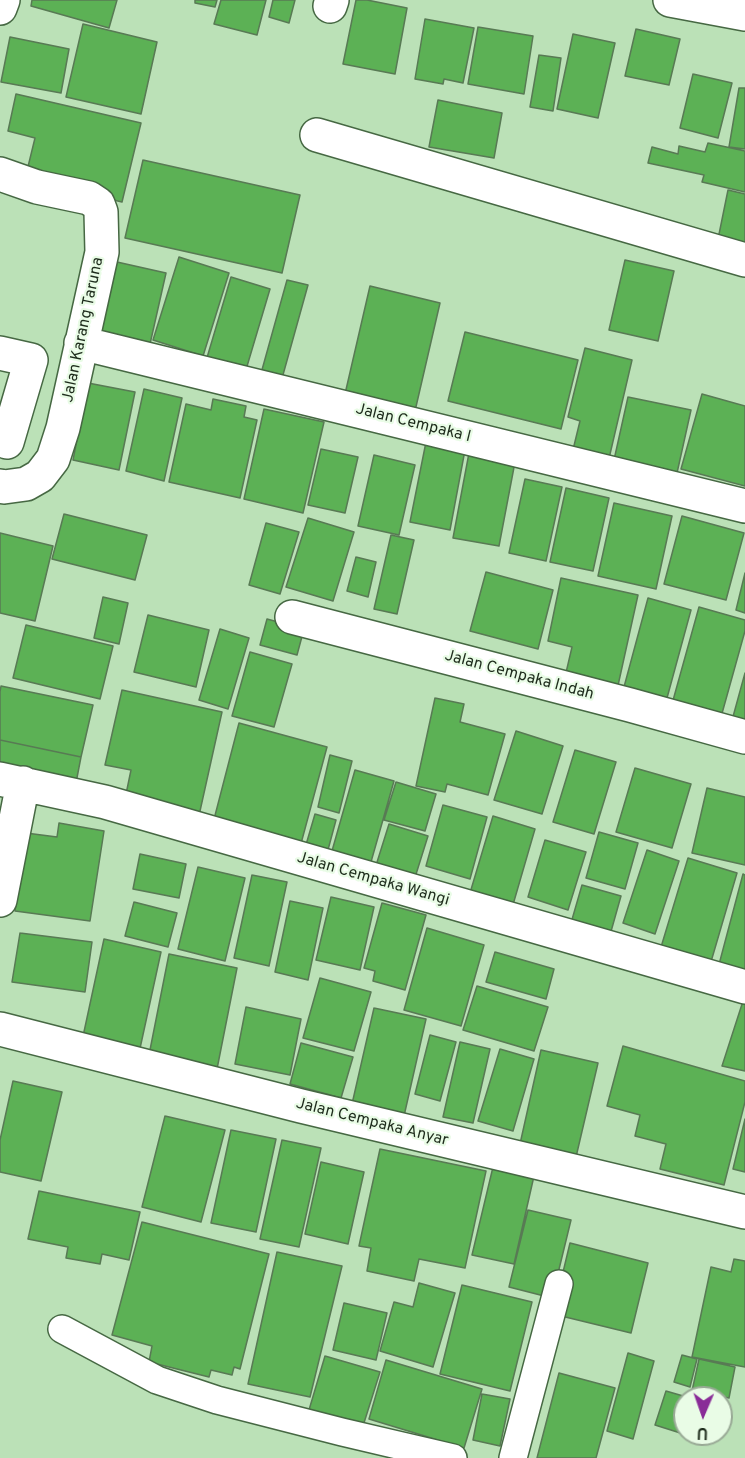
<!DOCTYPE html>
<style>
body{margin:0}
#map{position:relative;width:745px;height:1458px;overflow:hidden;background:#bbe1b7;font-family:Overpass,sans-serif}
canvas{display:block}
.north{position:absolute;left:673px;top:1386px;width:60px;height:60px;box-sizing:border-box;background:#e9fce6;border:2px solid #98a995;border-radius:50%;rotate:182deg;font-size:16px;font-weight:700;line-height:24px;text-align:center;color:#1e2c1c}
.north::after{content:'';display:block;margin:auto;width:21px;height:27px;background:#892c97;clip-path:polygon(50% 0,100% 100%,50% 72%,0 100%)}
</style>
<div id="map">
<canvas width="745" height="1458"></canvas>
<div class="north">U</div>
</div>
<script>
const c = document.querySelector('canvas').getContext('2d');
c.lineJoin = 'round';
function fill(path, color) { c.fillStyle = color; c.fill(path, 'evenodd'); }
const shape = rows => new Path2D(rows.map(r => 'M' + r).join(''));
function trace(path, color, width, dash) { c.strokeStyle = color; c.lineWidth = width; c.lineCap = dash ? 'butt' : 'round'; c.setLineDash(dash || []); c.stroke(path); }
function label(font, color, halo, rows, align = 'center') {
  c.font = font + ' Overpass,sans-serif'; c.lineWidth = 4.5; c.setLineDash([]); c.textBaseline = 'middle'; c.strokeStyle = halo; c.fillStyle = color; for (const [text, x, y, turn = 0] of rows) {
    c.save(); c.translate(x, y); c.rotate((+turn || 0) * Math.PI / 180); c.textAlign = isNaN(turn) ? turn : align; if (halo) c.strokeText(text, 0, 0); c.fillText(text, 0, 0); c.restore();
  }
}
const building = shape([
 [32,0,117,0,109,28,31,6,32,0],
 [195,0,217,0,215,7,195,3,195,0],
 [221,0,266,0,257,35,214,24,221,0],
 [273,0,295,0,289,23,269,17,273,0],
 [356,0,367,0,407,8,395,74,343,64,356,0],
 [425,19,474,28,463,83,444,79,443,84,415,79,425,19],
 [83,24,157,42,141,114,66,97,83,24],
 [478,27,533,36,524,94,468,84,478,27],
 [636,29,680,39,669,85,625,76,636,29],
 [573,34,615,43,598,118,557,109,573,34],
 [10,37,69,49,61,93,1,82,10,37],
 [539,55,561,58,553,111,530,107,539,55],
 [693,74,732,83,718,138,680,128,693,74],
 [739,88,745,88,745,149,729,147,739,88],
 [16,94,141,123,122,202,25,179,35,138,8,131,16,94],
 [438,100,502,113,494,158,429,147,438,100],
 [708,143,745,151,745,192,702,182,704,175,648,163,652,147,678,154,679,146,705,152,708,143],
 [143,160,300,195,282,273,125,238,143,160],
 [728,190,745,194,745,255,716,249,728,190],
 [179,257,229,273,203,356,153,340,179,257],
 [625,260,674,271,658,341,609,330,625,260],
 [117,262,166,273,150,344,101,333,117,262],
 [231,277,270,289,245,373,206,361,231,277],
 [287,280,308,285,281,382,260,377,287,280],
 [370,286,440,303,415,411,345,394,370,286],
 [465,332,578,360,561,429,448,401,465,332],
 [585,348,632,360,607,467,571,458,580,421,568,417,585,348],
 [88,383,135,392,119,470,73,460,88,383],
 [144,389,182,398,164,481,126,471,144,389],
 [702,394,745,406,745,486,681,469,702,394],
 [628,397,691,410,675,482,612,469,628,397],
 [213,399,246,406,244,417,257,420,240,498,169,482,186,404,211,410,213,399],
 [264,409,324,422,303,513,244,499,264,409],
 [426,442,465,450,450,530,410,522,426,442],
 [321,449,358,457,345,513,308,505,321,449],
 [469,453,515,462,499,546,453,538,469,453],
 [374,455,415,465,399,535,358,526,374,455],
 [525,479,562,487,546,561,509,553,525,479],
 [566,488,609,498,593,571,550,562,566,488],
 [614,503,672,516,656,589,598,576,614,503],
 [64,514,147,535,135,580,52,559,64,514],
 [682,516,744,533,726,600,664,584,682,516],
 [308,518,354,532,333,601,286,587,308,518],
 [266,523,299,532,280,594,249,585,266,523],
 [0,533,53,546,35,621,0,613,0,533],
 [391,535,414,540,397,614,374,609,391,535],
 [356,557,376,562,368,597,347,591,356,557],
 [486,572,553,590,538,649,470,631,486,572],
 [745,573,745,613,736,610,745,573],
 [561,578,638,595,617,690,565,677,572,647,548,641,561,578],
 [103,597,128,603,119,644,94,638,103,597],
 [648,598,691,610,667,698,624,687,648,598],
 [699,607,745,620,745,631,721,717,672,704,699,607],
 [148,615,209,630,196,687,134,672,148,615],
 [267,619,304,629,297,655,260,645,267,619],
 [26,625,113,646,100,699,13,678,26,625],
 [220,629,249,638,228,709,199,700,220,629],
 [250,652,292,664,274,727,232,716,250,652],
 [745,673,745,728,731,724,745,673],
 [1,686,93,705,81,757,0,740,0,692,1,686],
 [122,690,222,712,198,820,125,799,131,770,105,765,122,690],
 [435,698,464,704,460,722,505,734,488,795,447,784,445,792,416,786,435,698],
 [239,723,327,747,299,851,212,827,239,723],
 [516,731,563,746,542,814,494,800,516,731],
 [0,740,81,757,75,788,0,772,0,740],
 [575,750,616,762,594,834,553,822,575,750],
 [330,755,352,761,339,813,318,807,330,755],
 [635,768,691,784,672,848,616,832,635,768],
 [355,770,394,781,367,876,328,865,355,770],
 [396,782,436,794,425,831,384,820,396,782],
 [707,788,745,797,745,865,692,853,707,788],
 [443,805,487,817,470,879,426,866,443,805],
 [315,814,336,820,325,861,303,855,315,814],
 [493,816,535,829,510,915,467,903,493,816],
 [59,823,104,831,90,921,15,911,26,833,57,837,59,823],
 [389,824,428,836,412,887,373,875,389,824],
 [599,832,638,843,625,889,586,878,599,832],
 [545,840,586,852,568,910,528,897,545,840],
 [647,850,679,861,655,934,623,923,647,850],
 [140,854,186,864,179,898,133,889,140,854],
 [688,858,737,873,708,972,658,957,688,858],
 [198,867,245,878,225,961,178,949,198,867],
 [743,874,745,875,745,980,717,972,743,874],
 [252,875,287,882,269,966,234,958,252,875],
 [582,885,621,896,610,935,571,923,582,885],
 [331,897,374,907,360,970,316,960,331,897],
 [290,901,323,908,308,980,275,972,290,901],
 [134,902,177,913,168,947,125,936,134,902],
 [382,903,426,915,405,990,373,981,375,971,364,968,382,903],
 [427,928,484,945,461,1026,404,1010,427,928],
 [20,933,92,942,85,992,12,982,20,933],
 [104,939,161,952,139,1053,82,1041,104,939],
 [495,952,554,969,546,999,486,982,495,952],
 [169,954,237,968,217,1069,149,1055,169,954],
 [320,978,371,992,354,1051,303,1038,320,978],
 [477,986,548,1007,534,1051,463,1030,477,986],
 [744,998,745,998,745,1071,722,1066,744,998],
 [246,1007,301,1019,290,1075,235,1064,246,1007],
 [374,1008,426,1019,404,1116,352,1104,374,1008],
 [430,1035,456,1042,440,1101,415,1094,430,1035],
 [460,1042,490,1049,473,1123,443,1117,460,1042],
 [301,1043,353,1057,341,1098,290,1084,301,1043],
 [623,1046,745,1081,745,1102,724,1185,660,1169,666,1144,635,1136,640,1115,607,1106,623,1046],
 [500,1049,534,1059,513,1131,478,1121,500,1049],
 [541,1050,598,1063,576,1157,520,1144,541,1050],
 [13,1081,62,1092,41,1181,0,1172,0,1140,13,1081],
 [165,1116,225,1130,201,1222,142,1207,165,1116],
 [745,1119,745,1172,733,1169,745,1119],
 [231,1130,276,1139,256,1232,211,1223,231,1130],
 [282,1140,321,1148,299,1247,260,1239,282,1140],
 [380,1149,486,1171,465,1268,419,1259,414,1281,367,1271,371,1248,359,1246,380,1149],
 [321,1162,364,1172,348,1244,305,1234,321,1162],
 [493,1167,534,1176,514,1264,472,1255,493,1167],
 [39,1191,140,1212,129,1260,102,1254,100,1264,66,1258,68,1247,28,1239,39,1191],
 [528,1210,571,1220,552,1298,509,1287,528,1210],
 [142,1222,269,1254,240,1369,234,1367,232,1375,211,1370,209,1377,149,1362,152,1346,112,1335,142,1222],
 [570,1243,648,1263,631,1333,553,1314,570,1243],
 [277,1252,342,1266,310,1397,248,1384,277,1252],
 [734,1259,745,1261,745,1367,692,1357,711,1267,731,1272,734,1259],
 [419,1283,455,1293,433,1367,380,1351,394,1302,413,1307,419,1283],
 [462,1285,532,1302,510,1391,440,1374,462,1285],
 [344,1303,387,1313,376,1360,333,1350,344,1303],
 [628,1353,654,1361,633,1439,607,1431,628,1353],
 [682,1355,697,1359,690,1387,674,1382,682,1355],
 [325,1356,380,1372,363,1426,309,1410,325,1356],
 [699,1359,735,1367,729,1398,692,1391,699,1359],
 [386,1360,482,1389,464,1448,369,1419,386,1360],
 [559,1373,615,1388,596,1458,537,1458,559,1373],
 [666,1391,690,1398,685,1398,685,1434,715,1434,712,1443,655,1425,666,1391],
 [482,1394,510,1399,500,1446,473,1440,482,1394]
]);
fill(building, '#5cb155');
trace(building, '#587a54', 1.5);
const service = shape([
 [62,1329,157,1380,217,1400,342,1432,453,1458],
 [513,1458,559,1284]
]);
const minor = shape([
 [670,0,745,14],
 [330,6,332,0],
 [0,8,3,0],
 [317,135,745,260],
 [0,174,37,187,89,198,98,204,101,212,102,252,63,428,53,459,40,476,26,484,4,487,0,486],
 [81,343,745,506],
 [0,353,31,360,7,442],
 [292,617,630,705,745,737],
 [0,779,105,802,745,987],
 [0,900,23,783],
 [0,1029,301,1106,745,1212]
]);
trace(service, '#466843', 30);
trace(minor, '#466843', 36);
trace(service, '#fff', 27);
trace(minor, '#fff', 33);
label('16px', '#1e2c1c', '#e9fce6', [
 ["Jalan Karang Taruna",84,330,-78],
 ["Jalan Cempaka I",413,424,14],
 ["Jalan Cempaka Indah",519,676,15],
 ["Jalan Cempaka Wangi",373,880,16],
 ["Jalan Cempaka Anyar",372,1123,14]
]);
</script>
